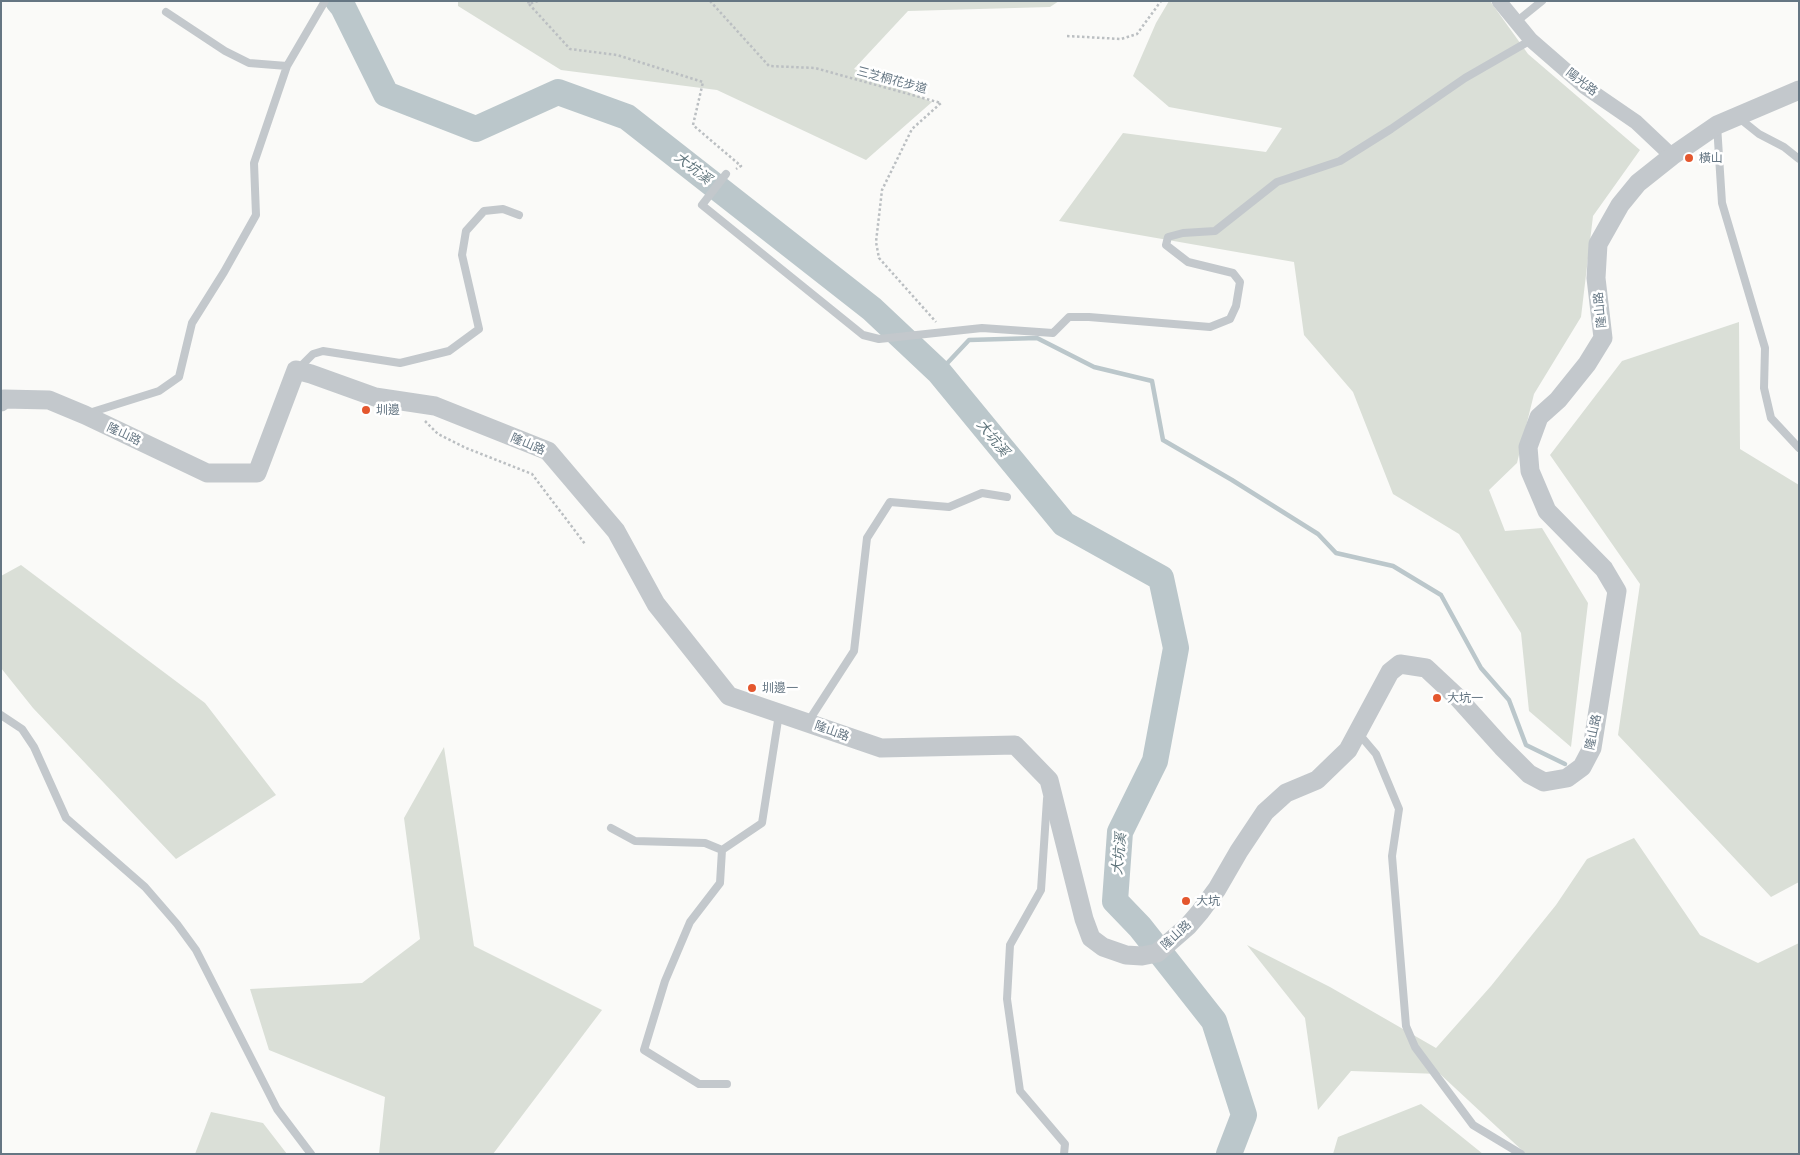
<!DOCTYPE html>
<meta charset="utf-8">
<style>
body{margin:0}
#map{position:relative;width:1800px;height:1155px;overflow:hidden;background:#fafaf8;font-family:Ubuntu,sans-serif}
canvas{display:block}
.frame{position:absolute;inset:0;border:2px solid #657683;pointer-events:none}
</style>
<div id="map">
<canvas width="1800" height="1155"></canvas>
<div class="frame"></div>
</div>
<script>
const c = document.querySelector('canvas').getContext('2d');
c.lineJoin = 'round';
function fill(path, color) { c.fillStyle = color; c.fill(path, 'evenodd'); }
const shape = rows => new Path2D(rows.map(r => 'M' + r).join(''));
function trace(path, color, width, dash) { c.strokeStyle = color; c.lineWidth = width; c.lineCap = dash ? 'butt' : 'round'; c.setLineDash(dash || []); c.stroke(path); }
function label(font, color, halo, rows, align = 'center') {
  c.font = font + ' Ubuntu,"Noto Sans TC",sans-serif'; c.lineWidth = 5; c.setLineDash([]); c.textBaseline = 'middle'; c.strokeStyle = halo; c.fillStyle = color; for (const [text, x, y, turn = 0] of rows) {
    c.save(); c.translate(x, y); c.rotate((+turn || 0) * Math.PI / 180); c.textAlign = isNaN(turn) ? turn : align; if (halo) c.strokeText(text, 0, 0); c.fillText(text, 0, 0); c.restore();
  }
}
fill(shape([
 [458,1,1059,1,1050,7,908,11,854,69,932,102,866,160,717,90,561,70,458,6],
 [1169,1,1490,1,1528,54,1640,150,1593,216,1581,317,1534,394,1517,463,1489,490,1505,531,1542,528,1588,603,1571,747,1529,711,1521,633,1459,534,1393,494,1353,392,1304,335,1294,262,1059,221,1123,133,1266,152,1282,128,1169,107,1133,76,1156,23],
 [1739,322,1740,449,1799,485,1799,882,1771,897,1618,735,1640,584,1550,455,1622,361],
 [21,565,205,703,276,795,176,859,33,708,1,668,1,576],
 [444,747,474,946,602,1010,493,1154,379,1154,385,1097,269,1050,250,989,362,983,420,939,404,818],
 [1634,838,1700,935,1758,963,1799,943,1799,1154,1526,1154,1440,1074,1351,1071,1318,1110,1305,1018,1247,945,1330,987,1436,1048,1491,986,1556,905,1587,859],
 [1421,1104,1483,1154,1333,1154,1338,1137],
 [211,1112,263,1123,287,1154,195,1154]
]), '#dadfd7');
trace(shape([
 [939,372,969,340,1037,338,1094,367,1152,381,1163,440,1232,480,1318,534,1336,553,1393,566,1441,595,1481,668,1509,700,1526,745,1565,764]
]), '#bbc7cb', 4.5);
trace(shape([
 [338,1,343,7,386,94,476,129,558,92,627,117,872,309,939,372,1064,524,1161,578,1176,648,1155,761,1120,832,1115,901,1140,927,1214,1021,1244,1115,1229,1154]
]), '#bbc7cb', 26);
trace(shape([
 [528,1,529,4,538,1],
 [710,1,769,66,815,68,941,103,912,129,882,190,876,242,879,258,936,322],
 [529,4,570,49,617,55,703,82,693,125,741,166,736,169],
 [1067,36,1121,39,1137,34,1161,1],
 [425,421,438,434,466,448,532,474,585,544]
]), '#bbbfc2', 2.5, [2.5, 2.5]);
trace(shape([
 [166,12,225,51,249,63,287,66],
 [1516,22,1542,1],
 [1739,118,1759,134,1784,147,1799,159],
 [1717,125,1722,203,1765,348,1764,388,1771,418,1799,448],
 [726,174,702,205,863,335,879,339,982,328,1053,333,1069,317,1089,317,1210,327,1230,319,1236,306,1240,282,1233,273,1188,262,1166,245,1168,237,1183,233,1215,231,1277,182,1340,161,1391,129,1465,78,1531,40],
 [298,369,313,354,323,351,400,363,449,351,479,329,462,255,466,231,484,211,503,209,519,215],
 [89,413,159,391,179,377,192,323,224,272,256,215,254,163,287,66,325,1],
 [1,715,22,729,34,747,66,818,145,887,177,924,196,950,277,1109,311,1154],
 [808,722,854,651,867,538,890,502,949,507,982,493,1007,497],
 [1359,734,1376,754,1399,809,1392,856,1406,1026,1415,1047,1473,1125,1521,1154],
 [1047,799,1041,890,1010,945,1007,999,1020,1091,1065,1144,1064,1154],
 [611,828,635,841,705,843,722,850],
 [727,1084,699,1084,644,1050,665,981,690,922,720,883,722,850,762,823,779,714]
]), '#c3c8cc', 8);
trace(shape([
 [1499,1,1531,40,1585,87,1636,122,1672,156]
]), '#c3c8cc', 15);
trace(shape([
 [1,402,4,399,49,400,85,415,207,473,257,473,296,370,311,374,375,397,435,406,548,451,616,531,656,604,729,696,881,748,1015,745,1049,780,1084,919,1091,938,1103,947,1126,955,1142,956,1157,953,1188,926,1200,912,1217,889,1239,851,1265,812,1286,793,1317,780,1348,750,1390,672,1400,664,1426,668,1457,697,1502,747,1529,774,1544,782,1567,778,1582,767,1592,748,1617,591,1604,569,1547,511,1530,471,1528,447,1539,417,1558,400,1587,364,1603,338,1596,278,1598,244,1620,205,1638,183,1672,156,1717,125,1799,90]
]), '#c3c8cc', 19);
for (const [x, y, r, color] of [
 [1689,158,5,"#e4572e"],
 [366,410,5,"#e4572e"],
 [752,688,5,"#e4572e"],
 [1437,698,5,"#e4572e"],
 [1186,901,5,"#e4572e"]
]) { const dot = new Path2D(); dot.arc(x, y, r, 0, 2 * Math.PI); c.fillStyle = color; c.fill(dot); trace(dot, '#fff', 2); }
label('12px', '#657683', '#fff', [
 ["三芝桐花步道",892,80,15],
 ["陽光路",1582,82,38],
 ["隆山路",1600,310,-96],
 ["隆山路",124,434,25],
 ["隆山路",528,444,23],
 ["隆山路",832,731,20],
 ["隆山路",1593,732,-78],
 ["隆山路",1176,935,-43]
]);
label('12px', '#657683', '#fff', [
 ["橫山",1699,158],
 ["圳邊",376,410],
 ["圳邊一",762,688],
 ["大坑一",1447,698],
 ["大坑",1196,901]
], 'left');
label('italic 14px', '#60757c', '#fff', [
 ["大坑溪",693,168,38],
 ["大坑溪",993,438,51],
 ["大坑溪",1119,854,-84]
]);
</script>
